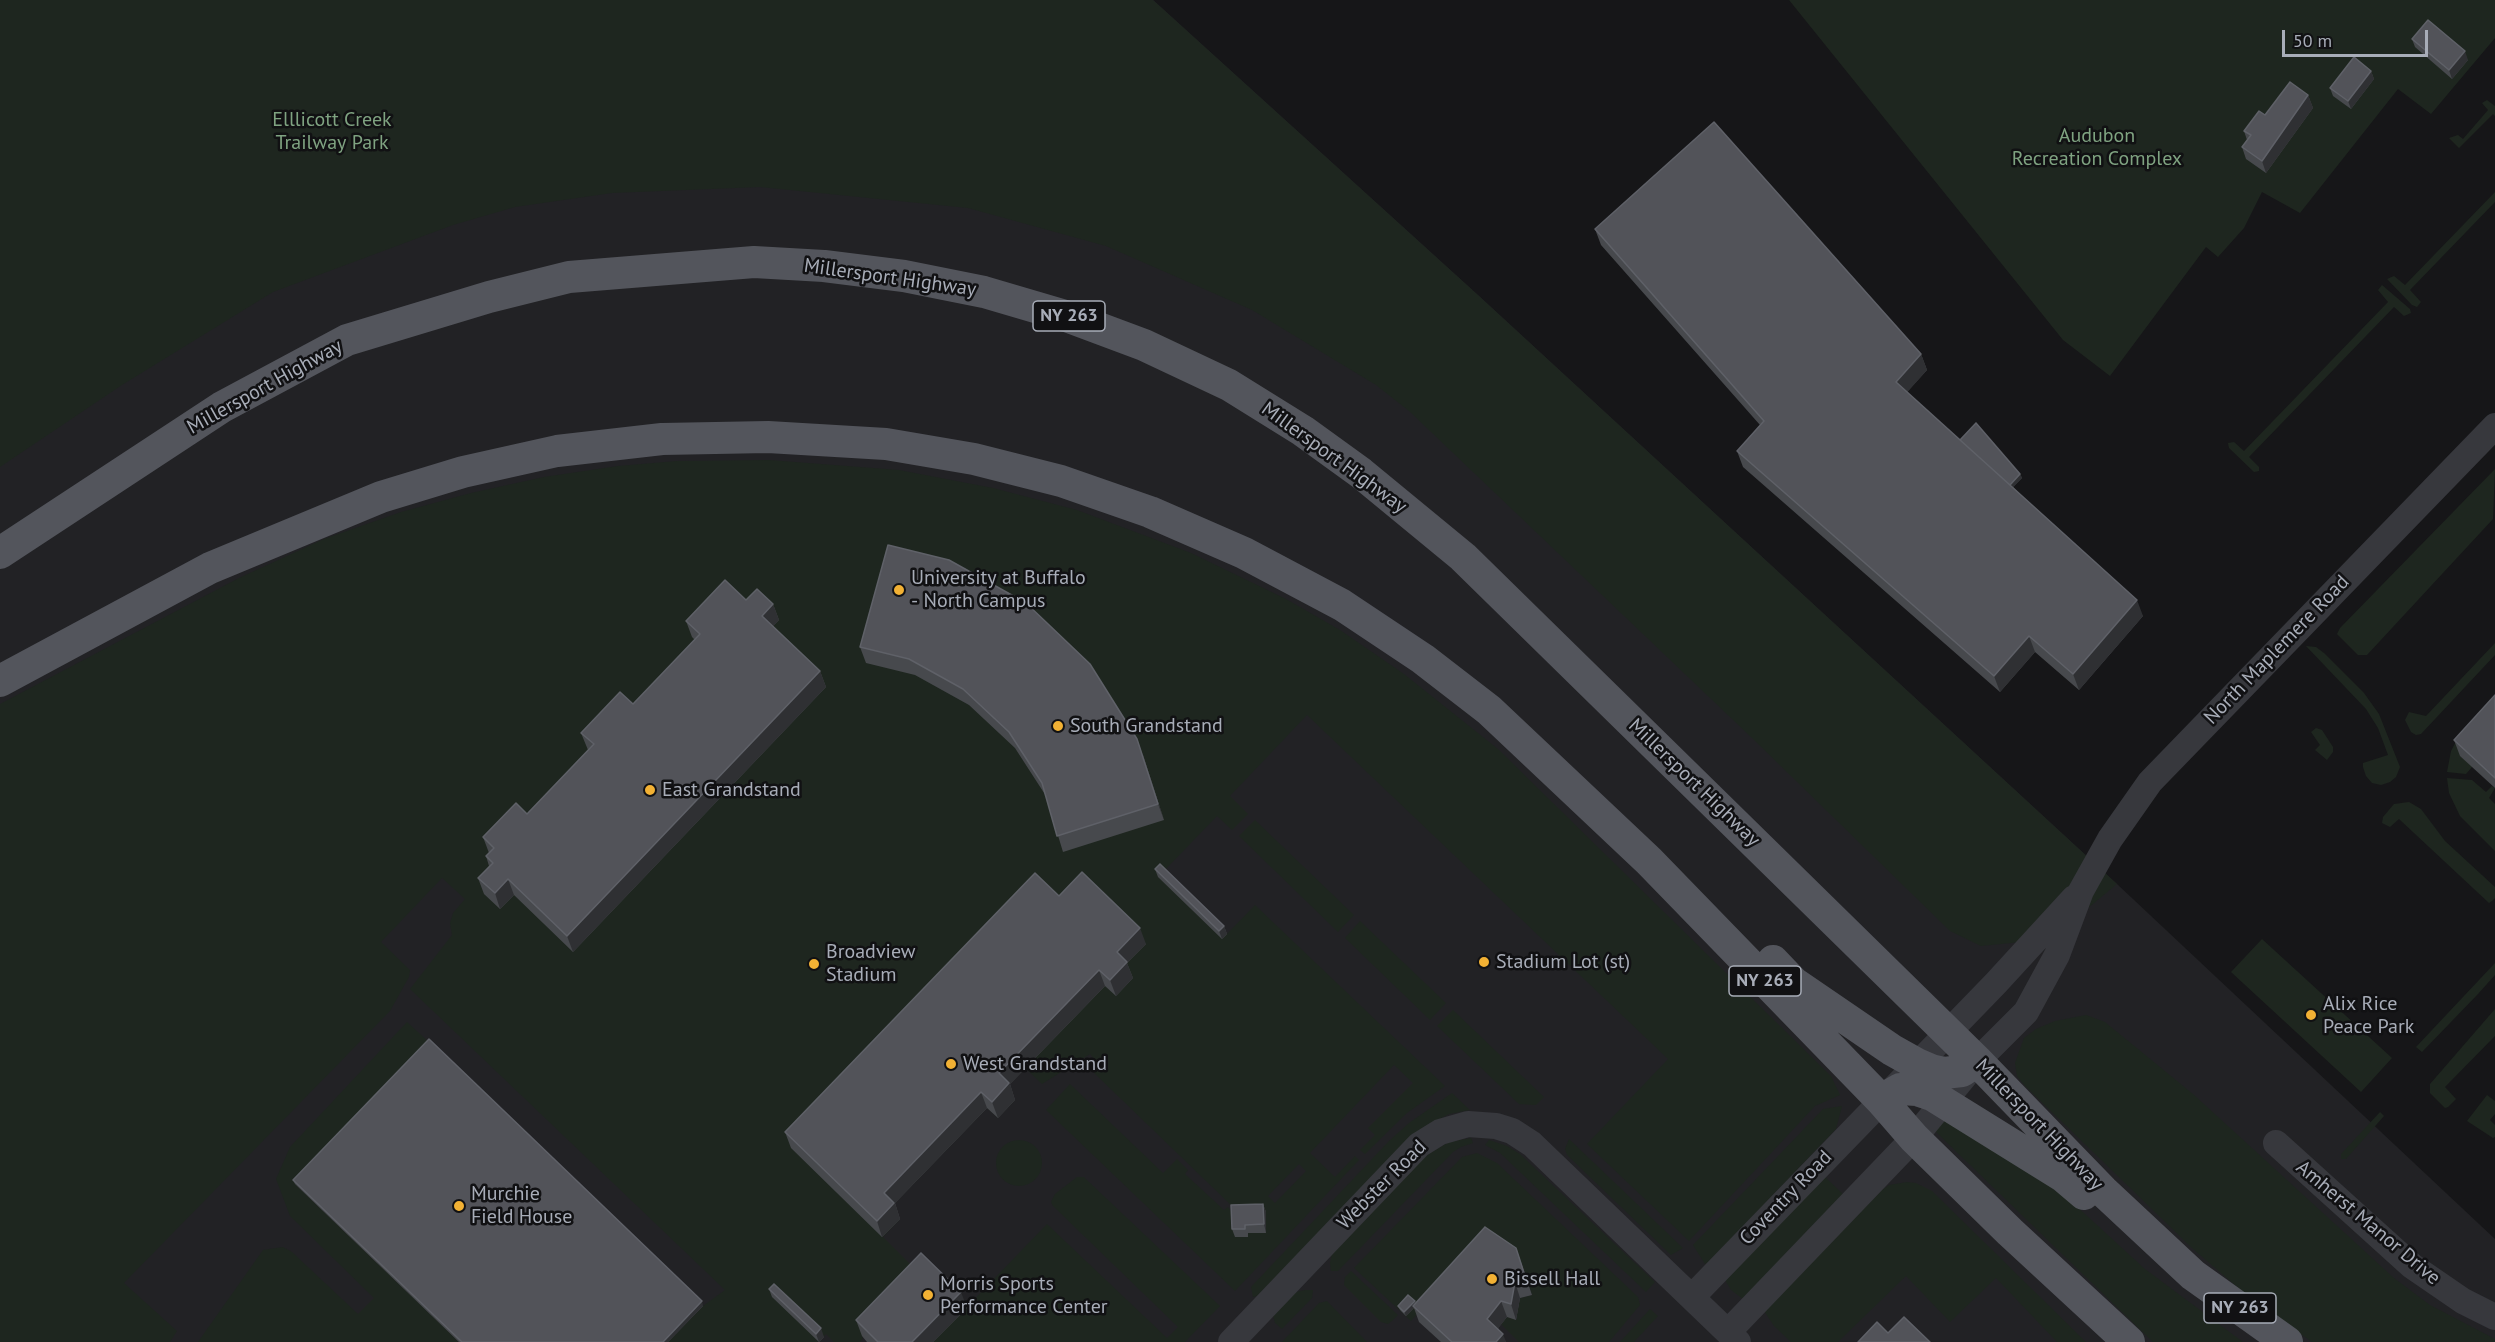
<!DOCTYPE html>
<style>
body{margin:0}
#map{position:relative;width:2495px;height:1342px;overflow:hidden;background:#161618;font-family:"PT Sans",sans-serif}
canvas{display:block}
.scale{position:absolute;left:2282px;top:30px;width:146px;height:27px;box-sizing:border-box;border:3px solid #a8adb8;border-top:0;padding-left:8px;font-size:18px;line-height:21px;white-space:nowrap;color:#a8adb8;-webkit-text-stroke:4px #111113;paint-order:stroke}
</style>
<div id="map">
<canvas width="2495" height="1342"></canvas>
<div class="scale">50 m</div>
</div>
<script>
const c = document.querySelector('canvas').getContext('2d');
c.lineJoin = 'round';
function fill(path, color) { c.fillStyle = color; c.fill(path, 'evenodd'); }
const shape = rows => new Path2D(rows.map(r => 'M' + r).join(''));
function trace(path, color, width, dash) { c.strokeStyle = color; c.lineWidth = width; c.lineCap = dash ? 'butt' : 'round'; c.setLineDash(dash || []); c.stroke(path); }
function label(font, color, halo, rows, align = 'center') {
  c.font = font + ' "PT Sans",sans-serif'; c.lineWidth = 5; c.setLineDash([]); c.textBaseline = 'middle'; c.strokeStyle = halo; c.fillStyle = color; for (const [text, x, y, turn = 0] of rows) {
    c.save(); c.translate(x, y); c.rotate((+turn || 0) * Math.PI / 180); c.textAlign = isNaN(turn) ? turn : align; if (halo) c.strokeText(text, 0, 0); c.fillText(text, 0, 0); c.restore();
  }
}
fill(shape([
 [279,0,1153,0,1479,296,2117,884,2495,1239,2495,1342,0,1342,0,266]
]), '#222225');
fill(shape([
 [0,0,1153,0,1479,296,2117,884,2051,939,1981,946,1950,931,1752,738,1409,411,1376,385,1252,310,1106,246,968,208,760,187,612,193,515,207,453,225,273,292,122,385,0,467],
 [1789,0,2495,0,2495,38,2431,114,2398,89,2300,213,2262,192,2244,228,2218,257,2206,247,2110,376,2063,340],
 [2487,100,2495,106,2495,116,2493,114,2459,148,2449,138,2458,135,2463,139,2488,110,2482,103],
 [2495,192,2495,202,2410,290,2421,302,2417,307,2412,305,2387,279,2394,276,2405,285],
 [2382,285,2410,309,2411,313,2404,316,2394,307,2249,457,2259,467,2259,471,2254,472,2229,448,2228,443,2234,442,2244,451,2388,302,2378,290],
 [769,460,899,470,993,488,1077,510,1191,553,1286,599,1340,630,1404,674,1498,749,1831,1076,1840,1095,1815,1106,1689,1241,1587,1144,1668,1059,1307,715,1230,796,1248,814,1232,830,1217,816,1163,872,1227,934,1255,905,1445,1086,1407,1113,1365,1154,1360,1150,1375,1135,1368,1128,1413,1083,1394,1065,1310,1153,1335,1177,1355,1156,1359,1160,1235,1291,1046,1110,1070,1084,1163,1173,1177,1159,1188,1170,1185,1174,1224,1210,1228,1207,1234,1214,1248,1237,1248,1233,1266,1232,1234,1208,1092,1071,1099,1064,1090,1054,1042,1084,1025,1068,1005,1089,1015,1100,998,1118,987,1108,890,1208,900,1219,883,1237,921,1275,862,1336,863,1338,860,1342,834,1342,826,1334,818,1342,668,1342,703,1306,725,1290,410,989,452,935,450,923,453,913,465,899,442,878,381,942,410,970,409,977,390,1011,124,1283,177,1331,170,1342,0,1342,0,704,239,578,324,539,401,512,471,493,544,477,618,466,677,461],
 [1299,1164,1306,1171,1275,1203,1268,1196],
 [2495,469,2493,519,2367,655,2358,655,2337,634,2340,628],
 [2495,643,2495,655,2421,734,2416,735,2411,732,2405,720,2409,712,2426,716],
 [2306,646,2316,647,2324,653,2364,693,2379,714,2400,767,2396,777,2390,782,2381,785,2372,783,2366,776,2363,767,2363,763,2388,755,2378,728,2366,709],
 [2495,695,2472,767,2466,774,2447,772,2451,751,2461,732],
 [2316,728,2322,730,2333,747,2333,752,2327,760,2315,750,2320,745,2311,732],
 [2447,778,2472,780,2486,792,2492,786,2495,788,2489,798,2495,804,2495,851,2460,816,2449,793],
 [2409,802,2421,809,2445,841,2495,887,2495,898,2492,901,2489,903,2399,819,2390,827,2382,823,2383,817,2394,804],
 [1255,820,1354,915,1338,932,1239,836],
 [1360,921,1446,1003,1430,1020,1345,938],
 [2262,939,2392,1058,2361,1092,2231,972],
 [2495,963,2495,975,2478,994,2422,1052,2416,1047],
 [2495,1009,2495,1036,2445,1087,2456,1099,2448,1107,2445,1108,2430,1093,2430,1084],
 [1453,1010,1544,1097,1536,1105,1519,1104,1437,1026],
 [2086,1015,2105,1022,2193,1094,2394,1278,2430,1305,2495,1339,2495,1342,2312,1342,2250,1298,2193,1249,2025,1086,2017,1076,2015,1063,2024,1038,2036,1029,2055,1021],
 [407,1022,430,1043,295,1184,459,1342,198,1342,263,1250,283,1247,292,1252,358,1314,374,1298,290,1216,276,1179,290,1147],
 [1452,1093,1470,1110,1449,1114,1426,1126,1260,1295,1253,1297,1251,1287,1389,1141,1409,1123],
 [2487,1095,2495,1101,2495,1114,2490,1120,2495,1125,2495,1137,2493,1138,2467,1121],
 [1842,1106,1836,1129,1709,1262,1705,1264,1693,1245,1823,1109],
 [2380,1112,2384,1116,2346,1159,2341,1159,2341,1154],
 [1946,1113,2061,1192,2145,1269,2243,1342,2153,1342,1936,1132,1933,1124],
 [1471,1138,1473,1143,1461,1147,1453,1152,1338,1271,1331,1271,1330,1263,1332,1253,1424,1157,1449,1142],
 [1569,1139,1683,1248,1671,1255,1567,1155,1565,1149],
 '996 1163a23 23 0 1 1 46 0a23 23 0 1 1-46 0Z',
 [1489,1140,1507,1146,1520,1154,1655,1282,1646,1292,1500,1153,1485,1145],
 [1477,1153,1497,1163,1638,1297,1640,1305,1609,1342,1519,1342,1501,1324,1507,1317,1516,1320,1520,1298,1532,1295,1522,1264,1430,1300,1411,1321,1354,1268,1462,1157],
 [1824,1176,1843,1194,1743,1299,1731,1290,1725,1280],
 [1077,1177,1084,1177,1089,1182,1220,1306,1185,1342,933,1342,1047,1224,1167,1338,1178,1327,1053,1206,1051,1202,1055,1194],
 [1907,1182,1916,1183,1932,1191,2086,1342,2057,1342,1996,1278,1950,1322,1906,1276,1838,1342,1791,1342,1774,1326,1764,1311,1882,1190,1889,1185],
 [1351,1271,1398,1315,1392,1321,1388,1324,1381,1322,1344,1285,1345,1277],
 [1305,1290,1313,1290,1312,1298,1282,1329,1275,1323,1273,1315,1296,1292],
 [1327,1301,1367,1342,1282,1342,1319,1303],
 [1650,1309,1658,1316,1634,1342,1620,1342]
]), '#1e261f');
trace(shape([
 [2276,1143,2412,1266,2463,1301,2495,1317],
 [1692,1297,1996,983,2074,898],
 [1728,1332,1914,1138,1977,1061,2026,1012,2057,955,2081,891,2110,839,2150,782,2495,426],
 [1231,1342,1419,1145,1440,1132,1468,1124,1496,1126,1512,1131,1532,1144,1738,1342]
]), '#37383d', 26);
trace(shape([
 [0,553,222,407,347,340,489,297,569,277,754,262,824,266,904,276,984,292,1069,317,1144,345,1229,385,1303,431,1361,473,1463,557,1977,1061,2103,1191,2193,1275,2287,1342],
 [0,681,210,568,381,497,463,472,557,451,662,439,768,437,886,444,974,459,1061,481,1150,512,1244,553,1342,605,1423,659,1489,710,1649,861,1881,1100,1914,1138,2010,1232,2129,1342],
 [1773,961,1794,983,1892,1050,1917,1064,1931,1070,1944,1073,1962,1071,1977,1061],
 [1881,1100,1900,1089,1917,1090,1932,1095,2064,1177,2084,1194]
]), '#53555c', 32);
fill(shape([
 [2412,39,2468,60,2452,79,2415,47],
 [2371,71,2374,79,2351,109,2333,96,2330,88],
 [2308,95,2313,108,2266,173,2246,159,2242,147,2247,140,2244,131,2265,115],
 [1595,229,1921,354,1927,370,1907,392,1960,440,2020,474,2022,478,2013,487,2143,616,2079,690,2035,652,2000,692,1743,467,1737,451,1760,425,1601,245],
 [888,545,1143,755,1164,820,1063,852,1046,796,1015,748,969,705,915,675,866,663,860,647],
 [746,600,773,604,779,620,773,626,820,671,826,687,573,952,514,895,500,909,484,894,478,878,489,866,486,856,489,853,483,837,527,814,588,750,581,733,633,704,695,640,692,637,686,621],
 [2495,695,2495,788,2460,756,2454,740],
 [1155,869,1224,926,1227,934,1222,939,1158,877],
 [1059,896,1146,944,1127,963,1133,978,1116,996,1105,986,1010,1084,1015,1100,998,1118,987,1108,895,1203,900,1219,882,1237,791,1148,785,1132],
 [293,1180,703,1306,668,1342,459,1342,295,1184],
 [1263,1204,1266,1212,1266,1233,1248,1233,1248,1237,1235,1237,1232,1229],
 [1516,1248,1532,1295,1520,1298,1516,1320,1507,1317,1498,1328,1506,1342,1441,1342,1419,1322,1414,1308,1406,1316,1400,1310,1398,1306,1415,1303],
 [769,1289,824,1337,819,1342,772,1297],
 [967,1308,933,1342,867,1342,862,1336,856,1320]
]), '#47494d');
fill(shape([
 [2465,51,2468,60,2452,79,2449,70],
 [2371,71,2374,79,2351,109,2348,101],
 [2308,95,2313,108,2266,173,2262,161],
 [1921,354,1927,370,1902,398,1896,382],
 [2020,474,2022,478,2007,493,2006,489],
 [2137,600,2143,616,2079,690,2073,674],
 [773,604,779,620,768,632,762,616],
 [2029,636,2035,652,2000,692,1994,676],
 [820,671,826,687,573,952,567,936],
 [1137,739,1143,755,1164,820,1158,804],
 [508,879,514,895,500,909,495,893],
 [1224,926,1227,934,1222,939,1219,931],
 [1140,928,1146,944,1127,963,1133,978,1116,996,1110,980,1117,952],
 [1099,970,1105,986,1010,1084,1015,1100,998,1118,992,1102,999,1073],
 [981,1092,987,1108,895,1203,900,1219,882,1237,877,1221,884,1193],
 [1263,1204,1266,1212,1266,1233,1264,1224],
 [1515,1282,1520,1298,1516,1320,1511,1304],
 [961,1292,967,1308,933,1342,912,1342],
 [702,1301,703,1306,668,1342,663,1342],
 [1415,1301,1416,1306,1413,1306,1414,1308,1406,1316,1404,1312],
 [1501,1301,1507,1317,1493,1335,1487,1319],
 [821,1328,824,1337,819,1342,816,1334],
 [1503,1334,1506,1342,1496,1342]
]), '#2f3033');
const building = shape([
 [2428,20,2465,51,2449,70,2412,39,2428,20],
 [2354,57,2371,71,2348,101,2330,88,2354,57],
 [2290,82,2308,95,2262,161,2242,147,2251,135,2244,131,2259,111,2265,115,2290,82],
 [1714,122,1921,354,1896,382,2137,600,2073,674,2029,636,1994,676,1737,451,1764,421,1595,229,1714,122],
 [1976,423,2020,474,2010,485,1960,440,1976,423],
 [888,545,949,560,1026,603,1090,664,1137,739,1158,804,1057,836,1042,783,1009,732,963,689,909,659,860,647,888,545],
 [725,580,746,600,757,589,773,604,762,616,820,671,567,936,508,879,495,893,478,878,493,863,486,856,494,848,483,837,516,803,527,814,594,744,581,733,620,692,633,704,700,634,686,621,725,580],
 [2495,695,2495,778,2454,740,2495,695],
 [1160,864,1224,926,1219,931,1155,869,1160,864],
 [1082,872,1140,928,1117,952,1127,962,1110,980,1099,970,999,1073,1009,1083,992,1102,981,1092,884,1193,894,1203,877,1221,785,1132,1035,873,1059,896,1082,872],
 [429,1039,702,1301,663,1342,462,1342,293,1180,429,1039],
 [1263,1204,1264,1224,1245,1225,1245,1229,1232,1229,1231,1205,1263,1204],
 [1485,1227,1516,1248,1526,1279,1515,1282,1511,1304,1501,1301,1487,1319,1503,1334,1496,1342,1452,1342,1413,1306,1485,1227],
 [921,1253,961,1292,912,1342,878,1342,856,1320,921,1253],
 [774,1284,821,1328,816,1334,769,1289,774,1284],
 [1408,1295,1415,1301,1404,1312,1398,1306,1408,1295],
 [1904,1317,1930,1342,1858,1342,1877,1322,1888,1333,1904,1317]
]);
fill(building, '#525359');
trace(building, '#5f6168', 1.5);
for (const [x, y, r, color] of [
 [899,590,6,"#f2b134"],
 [1058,726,6,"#f2b134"],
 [650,790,6,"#f2b134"],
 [1484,962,6,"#f2b134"],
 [814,964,6,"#f2b134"],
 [2311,1015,6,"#f2b134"],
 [951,1064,6,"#f2b134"],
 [459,1206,6,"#f2b134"],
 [1492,1279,6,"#f2b134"],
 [928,1295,6,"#f2b134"]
]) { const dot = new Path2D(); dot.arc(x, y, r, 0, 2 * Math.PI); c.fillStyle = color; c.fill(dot); trace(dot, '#111113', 2); }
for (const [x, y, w] of [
 [1069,316,72],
 [1765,981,72],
 [2240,1308,72]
]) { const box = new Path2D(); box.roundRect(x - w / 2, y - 15, w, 30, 4.5); c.fillStyle = '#111113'; c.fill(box); trace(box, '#a8adb8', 1.5); }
label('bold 18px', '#a8adb8', null, [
 ["NY 263",1069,316],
 ["NY 263",1765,981],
 ["NY 263",2240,1308]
]);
label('20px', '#7fa381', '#111113', [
 ["Elllicott Creek",332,120],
 ["Trailway Park",332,143],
 ["Audubon",2097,136],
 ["Recreation Complex",2097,159]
]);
label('20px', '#a8adb8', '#111113', [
 ["Millersport Highway",890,278,8],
 ["Millersport Highway",265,387,-29],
 ["Millersport Highway",1334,458,36],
 ["North Maplemere Road",2277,650,-46],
 ["Millersport Highway",1694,783,44],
 ["Millersport Highway",2039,1125,46],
 ["Webster Road",1382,1185,-45],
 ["Coventry Road",1786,1198,-46],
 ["Amherst Manor Drive",2368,1223,40]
]);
label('20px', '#a8adb8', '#111113', [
 ["University at Buffalo",911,578],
 ["- North Campus",911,601],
 ["South Grandstand",1070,726],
 ["East Grandstand",662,790],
 ["Broadview",826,952],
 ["Stadium",826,975],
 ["Stadium Lot (st)",1496,962],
 ["Alix Rice",2323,1004],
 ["Peace Park",2323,1027],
 ["West Grandstand",963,1064],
 ["Murchie",471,1194],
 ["Field House",471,1217],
 ["Bissell Hall",1504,1279],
 ["Morris Sports",940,1284],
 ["Performance Center",940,1307]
], 'left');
</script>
